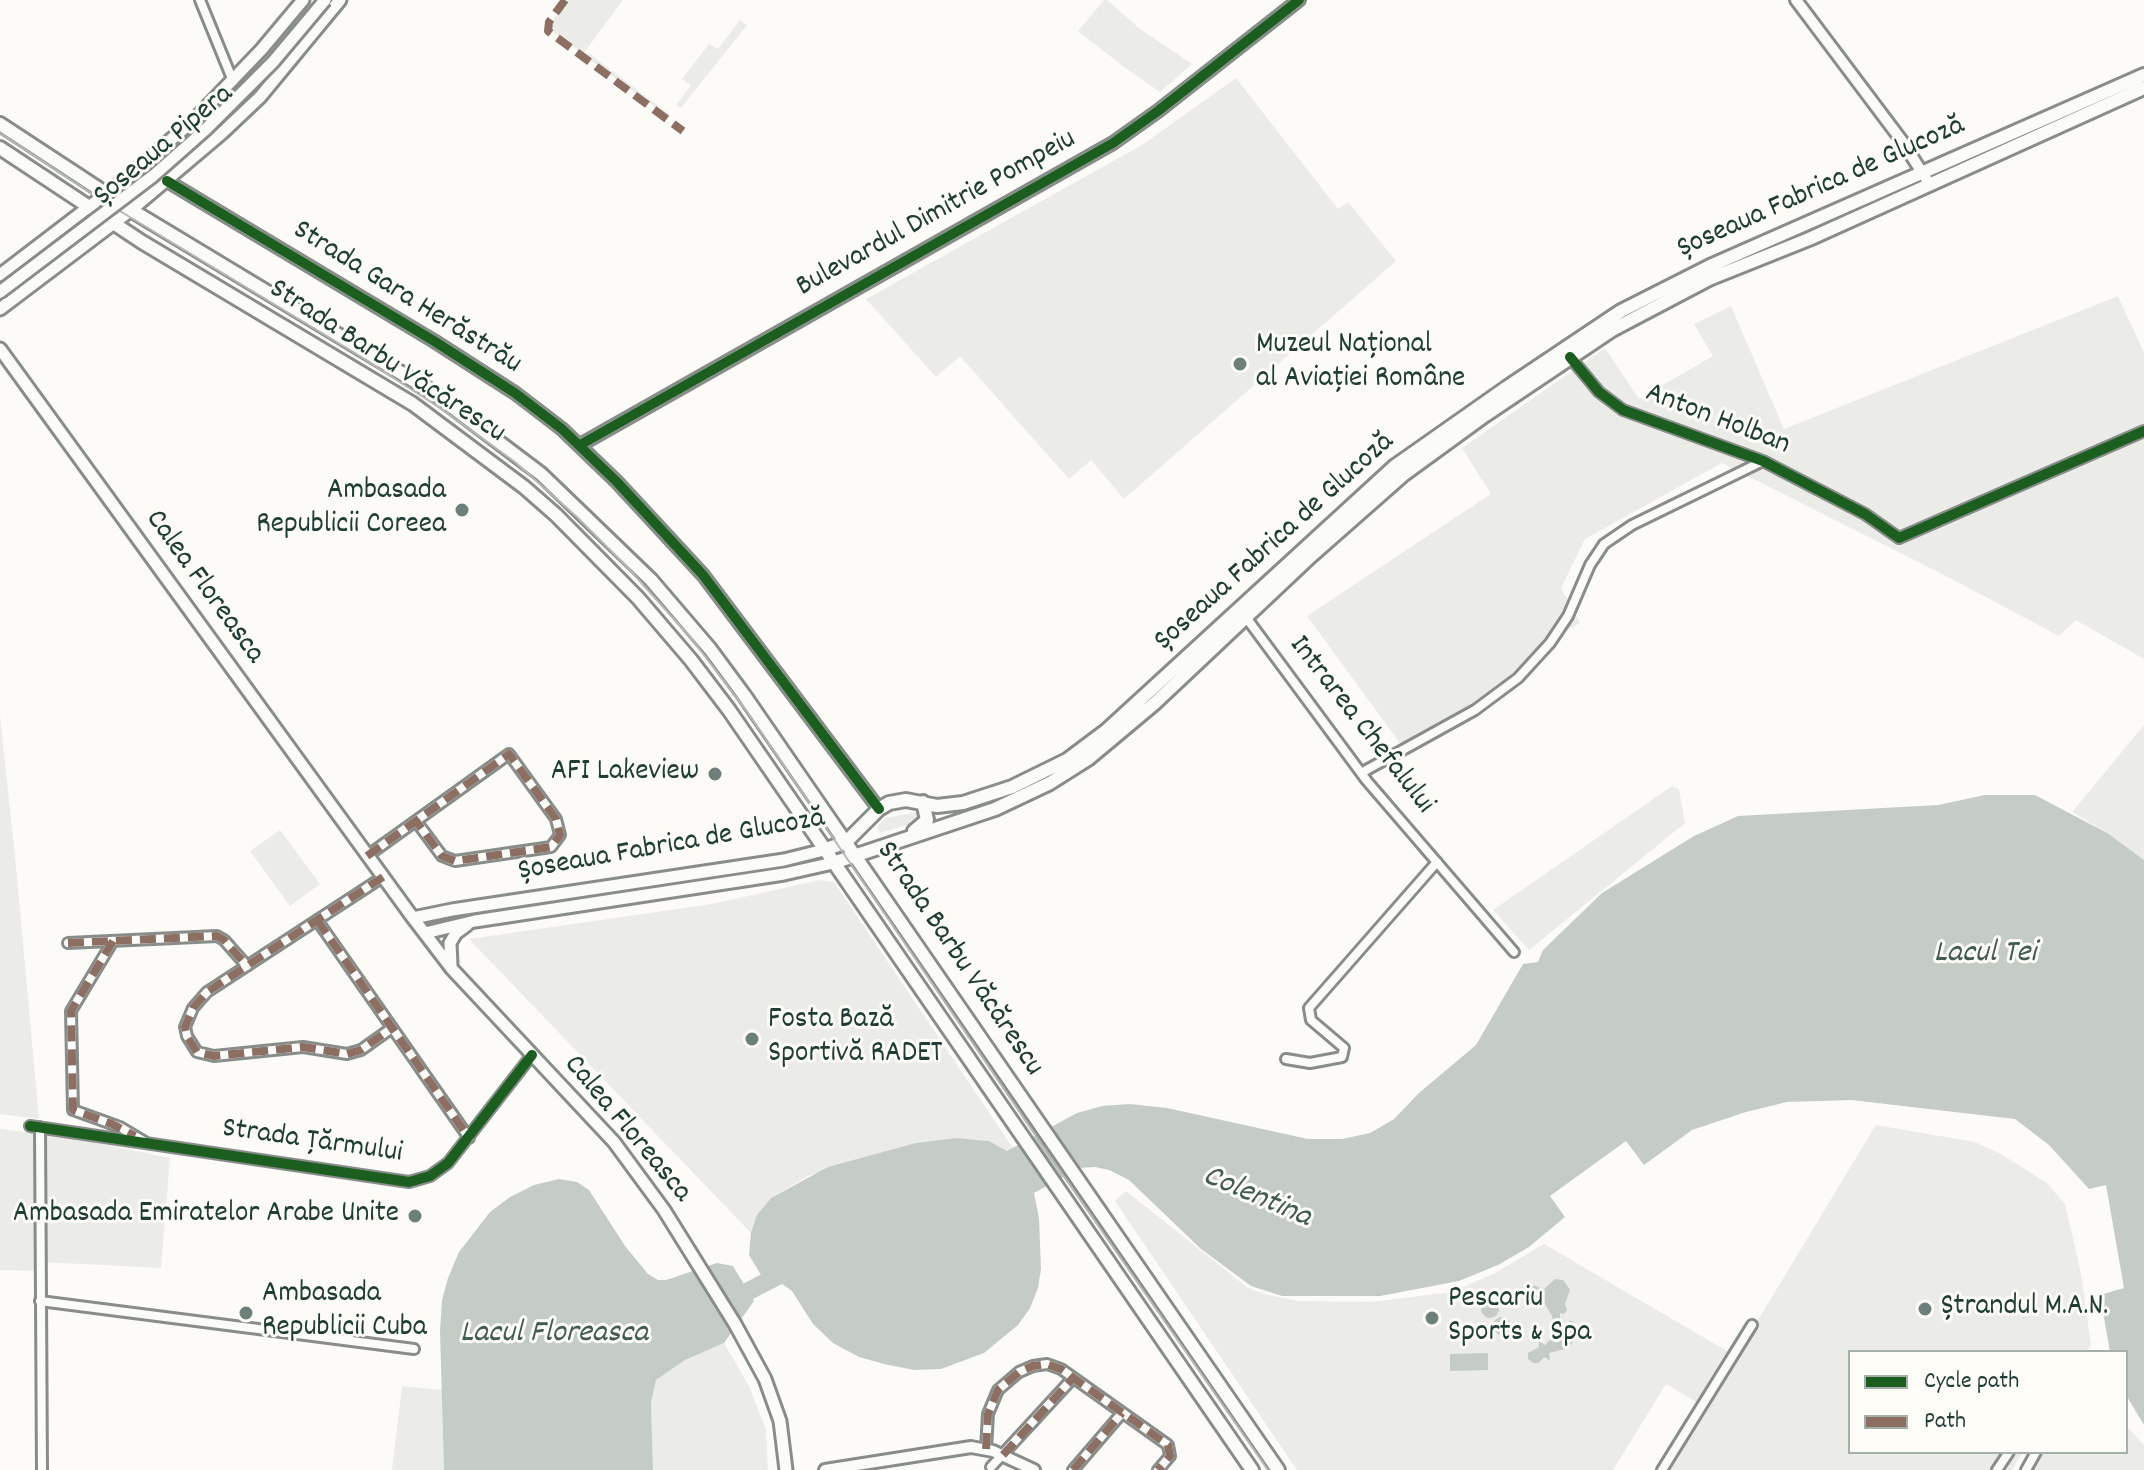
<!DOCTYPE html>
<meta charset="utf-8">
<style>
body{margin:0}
#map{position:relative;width:2144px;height:1470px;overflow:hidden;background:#fcfbf8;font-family:Dekko,sans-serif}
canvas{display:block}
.legend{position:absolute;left:1848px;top:1350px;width:280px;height:104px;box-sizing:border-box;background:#fdfcf7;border:2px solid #a4b0a9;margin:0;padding:10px 14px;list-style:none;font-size:24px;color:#1f3d34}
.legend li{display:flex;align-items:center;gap:16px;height:40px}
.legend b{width:40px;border:2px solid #a4b0a9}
</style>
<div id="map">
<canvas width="2144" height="1470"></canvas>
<ul class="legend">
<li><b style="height:10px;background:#1b5e20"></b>Cycle path</li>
<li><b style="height:10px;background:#8d6e63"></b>Path</li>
</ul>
</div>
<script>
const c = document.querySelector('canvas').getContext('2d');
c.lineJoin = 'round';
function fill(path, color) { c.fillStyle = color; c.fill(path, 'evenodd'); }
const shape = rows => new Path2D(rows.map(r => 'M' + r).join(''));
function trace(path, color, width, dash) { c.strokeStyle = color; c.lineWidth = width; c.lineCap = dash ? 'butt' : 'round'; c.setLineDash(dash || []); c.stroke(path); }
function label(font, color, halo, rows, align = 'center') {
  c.font = font + ' Dekko,sans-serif'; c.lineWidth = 6; c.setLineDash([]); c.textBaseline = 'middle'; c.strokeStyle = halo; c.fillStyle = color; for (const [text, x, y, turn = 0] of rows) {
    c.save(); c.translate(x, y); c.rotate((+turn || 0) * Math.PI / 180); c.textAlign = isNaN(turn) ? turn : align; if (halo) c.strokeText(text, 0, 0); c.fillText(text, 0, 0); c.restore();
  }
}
fill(shape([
 [568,0,623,0,583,54,549,29,550,24],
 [1104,0,1107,0,1140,29,1192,64,1160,92,1124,67,1078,31],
 [740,20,747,25,681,108,676,105,691,85,682,79,709,44,718,49],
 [589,53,594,57,669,114,667,116,586,57],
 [1236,78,1338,209,1348,202,1396,261,1124,499,1091,460,1069,479,960,356,936,377,866,299,1142,145],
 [2118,296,2144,353,2144,659,2076,620,2059,636,1946,576,1722,463,1585,539,1561,588,1580,623,1568,630,1525,675,1494,702,1405,750,1307,616,1491,494,1462,448,1605,348,1639,399,1713,356,1694,324,1731,306,1784,429],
 [0,716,16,866,39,1119,0,1114],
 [2144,725,2144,860,2109,834,2072,812],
 [1672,786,1679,789,1685,823,1529,950,1493,910],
 [917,812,921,815,917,822,880,833,877,827,885,818],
 [280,830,320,884,290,906,250,851],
 [820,880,834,882,1013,1148,1007,1151,989,1141,972,1139,916,1143,808,1176,771,1198,758,1215,750,1232,469,939,712,904],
 [1876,1125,1975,1142,2001,1154,2047,1183,2065,1204,2081,1273,2091,1345,2086,1352,1850,1352,1850,1452,2023,1452,2012,1470,1667,1470],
 [0,1129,68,1137,170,1158,161,1268,40,1262,39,1271,0,1270],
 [1126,1191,1248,1288,1268,1295,1299,1301,1371,1302,1452,1292,1495,1273,1544,1244,1727,1351,1696,1402,1666,1384,1613,1470,1297,1470,1115,1201],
 [724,1343,749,1386,766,1430,768,1470,653,1470,651,1403,656,1380,685,1360],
 [402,1386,442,1390,444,1470,392,1470],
 [2126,1426,2144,1445,2144,1470,2030,1470,2042,1452,2126,1452]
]), '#ebece8');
fill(shape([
 [1985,795,2035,795,2109,834,2144,860,2144,1425,2126,1395,2126,1352,2110,1352,2100,1295,2124,1288,2106,1185,2089,1189,2049,1145,2015,1119,1851,1100,1787,1102,1746,1112,1692,1130,1644,1165,1626,1141,1550,1196,1565,1217,1529,1247,1498,1265,1459,1281,1380,1296,1282,1296,1251,1286,1201,1249,1129,1180,1109,1170,1095,1167,1079,1168,1034,1193,1039,1218,1041,1269,1038,1288,1030,1308,1018,1325,984,1353,941,1369,914,1370,884,1364,859,1357,833,1343,813,1324,792,1291,782,1284,770,1290,749,1255,751,1232,757,1215,771,1198,828,1167,916,1143,956,1138,989,1141,1007,1151,1077,1113,1102,1106,1130,1104,1167,1108,1308,1139,1342,1139,1370,1133,1394,1119,1419,1093,1476,1045,1523,964,1538,962,1543,950,1602,893,1694,836,1738,816,1938,805],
 [559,1179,577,1182,589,1190,625,1246,648,1274,658,1280,666,1280,717,1263,733,1266,754,1301,724,1343,685,1360,656,1380,651,1403,653,1470,444,1470,440,1331,442,1300,448,1278,459,1252,490,1212,510,1197,534,1185],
 [1555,1279,1563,1280,1570,1290,1565,1304,1567,1310,1564,1314,1560,1313,1560,1320,1568,1327,1569,1321,1573,1321,1577,1335,1569,1348,1549,1353,1550,1361,1545,1357,1538,1363,1533,1363,1528,1359,1528,1353,1539,1347,1539,1341,1545,1345,1554,1336,1555,1329,1552,1316,1542,1299,1531,1302,1526,1298,1525,1292,1534,1285,1543,1290],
 '1481 1309a9 9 0 1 1 18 0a9 9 0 1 1-18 0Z',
 '1493 1326a9 9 0 1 1 18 0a9 9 0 1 1-18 0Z',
 [1488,1353,1488,1370,1450,1371,1450,1354]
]), '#c5ccc6');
trace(shape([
 [726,1303,785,1272]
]), '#c5ccc6', 18);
const minor = shape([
 [200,0,233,81],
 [1570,357,1599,392,1623,410,1763,461,1865,514,1899,538,2144,431],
 [1245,616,1367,781,1514,952],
 [1361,773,1475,710,1518,678,1550,643,1568,616,1590,565,1604,544,1632,525,1763,461],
 [367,856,509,754,556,819,560,835,551,847,455,861,442,856,416,821],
 [383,877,207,992,193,1008,185,1027,187,1036,197,1052,214,1056,303,1047,347,1054,361,1050,392,1028],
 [317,920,469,1138],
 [113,941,71,1011,73,1110,120,1127,145,1142],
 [68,943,217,936,224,940,247,966],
 [1286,1059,1310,1063,1342,1057,1344,1048,1311,1020,1309,1008,1437,862],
 [30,1126,409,1182,430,1176,448,1163,532,1055],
 [40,1127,42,1470],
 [40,1301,414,1349],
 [986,1449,988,1414,998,1390,1019,1372,1033,1366,1047,1364,1061,1369,1168,1445,1170,1456,1158,1470],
 [991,1467,1073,1378],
 [1073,1470,1122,1413],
 [1662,1470,1752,1325],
 [1997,1470,2009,1452],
 [2026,1470,2036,1452]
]);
const tertiary = shape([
 [1796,0,1902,141,1930,185],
 [167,181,434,341,515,393,562,429,617,482,703,575,879,809],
 [580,445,1113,143,1158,111,1299,0],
 [825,1470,971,1447,993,1451,1034,1470]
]);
const secondary = shape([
 [0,275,128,177,197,117,262,49,303,0],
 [0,309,131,210,222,133,260,97,340,0],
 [0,349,413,918,452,969,614,1142,664,1210,735,1324,765,1379,780,1421,786,1470],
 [413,918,452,910,784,860,824,850],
 [425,933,475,921,784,874,833,863],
 [451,965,450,943,456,933,467,925]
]);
const primary = shape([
 [0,124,131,210,431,391,541,474,651,580,710,649,744,695,1278,1470],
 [0,148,142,242,413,404,524,487,556,515,638,598,691,660,729,710,1252,1470],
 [914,831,927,820,923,802],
 [824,850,846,842,879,809,889,803,906,800,937,806,963,803,1012,787,1067,760,1107,730,1395,466,1506,388,1621,311,1710,266,2144,75],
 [833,863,995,809,1050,783,1088,759,1155,703,1311,556,1403,475,1484,416,1612,330,1709,279,1809,239,2144,88]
]);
trace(minor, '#888d8a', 14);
trace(tertiary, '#888d8a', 16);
trace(secondary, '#888d8a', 17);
trace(primary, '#888d8a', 18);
trace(minor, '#fbfbf9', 8);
trace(tertiary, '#fbfbf9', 10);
trace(secondary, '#fbfbf9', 11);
trace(primary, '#fbfbf9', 12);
trace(shape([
 [0,133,100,199,358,355,440,408,515,462,577,517,627,567,692,639,748,713,1042,1145,1268,1470]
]), '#b5b8b6', 2);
const secondaryBridge = shape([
 [0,292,153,176,204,131,273,62,325,0]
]);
trace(secondaryBridge, '#888d8a', 17, []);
trace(secondaryBridge, '#fbfbf9', 11);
trace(shape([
 [565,0,549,22,548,31,683,131],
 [367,856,509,754,556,819,560,835,551,847,455,861,442,856,416,821],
 [383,877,207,992,193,1008,185,1027,187,1036,197,1052,214,1056,303,1047,347,1054,361,1050,392,1028],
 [317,920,469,1138],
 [113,941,71,1011,73,1110,112,1124,135,1136],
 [68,943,217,936,224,940,247,966],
 [986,1449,988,1414,998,1390,1019,1372,1033,1366,1047,1364,1061,1369,1168,1445,1170,1456,1158,1470],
 [1003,1455,1073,1378],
 [1073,1470,1122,1413]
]), '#8d6e63', 8, [16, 8]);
trace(shape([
 [167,181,434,341,515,393,562,429,617,482,703,575,879,809],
 [1570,357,1599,392,1623,410,1763,461,1865,514,1899,538,2144,431],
 [580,445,1113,143,1158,111,1299,0],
 [30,1126,409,1182,430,1176,448,1163,532,1055]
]), '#1b5e20', 10);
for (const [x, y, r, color] of [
 [1240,364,8,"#6c8079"],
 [462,510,8,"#6c8079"],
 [715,774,8,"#6c8079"],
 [752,1039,8,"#6c8079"],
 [415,1216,8,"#6c8079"],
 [1925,1309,8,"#6c8079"],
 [246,1313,8,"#6c8079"],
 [1432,1318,8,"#6c8079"]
]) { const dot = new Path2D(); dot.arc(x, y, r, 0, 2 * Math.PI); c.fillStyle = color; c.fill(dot); trace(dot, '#fdfcf7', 3); }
label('30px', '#1f3d34', '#fdfcf7', [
 ["Șoseaua Pipera",165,147,-40],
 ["Șoseaua Fabrica de Glucoză",1822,189,-24],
 ["Bulevardul Dimitrie Pompeiu",937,215,-29],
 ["Strada Gara Herăstrău",406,299,32],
 ["Strada Barbu Văcărescu",386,363,33],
 ["Anton Holban",1717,421,21],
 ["Șoseaua Fabrica de Glucoză",1276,543,-42],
 ["Calea Floreasca",203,588,54],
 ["Intrarea Chefalului",1360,726,52],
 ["Șoseaua Fabrica de Glucoză",672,847,-10],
 ["Strada Barbu Văcărescu",958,960,56],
 ["Calea Floreasca",626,1130,50],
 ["Strada Țărmului",312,1143,8]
]);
label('30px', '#1f3d34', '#fdfcf7', [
 ["Muzeul Național",1256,347],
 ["al Aviației Române",1256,381],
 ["Ambasada",446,493,"right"],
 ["Republicii Coreea",446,527,"right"],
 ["AFI Lakeview",699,774,"right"],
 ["Fosta Bază",768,1022],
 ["Sportivă RADET",768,1056],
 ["Ambasada Emiratelor Arabe Unite",399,1216,"right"],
 ["Ambasada",262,1296],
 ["Republicii Cuba",262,1330],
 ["Pescariu",1448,1301],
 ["Sports & Spa",1448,1335],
 ["Ștrandul M.A.N.",1941,1309]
], 'left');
label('italic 32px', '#435c53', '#fdfcf7', [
 ["Lacul Tei",1985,956],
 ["Colentina",1256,1199,23],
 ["Lacul Floreasca",554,1336]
]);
</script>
